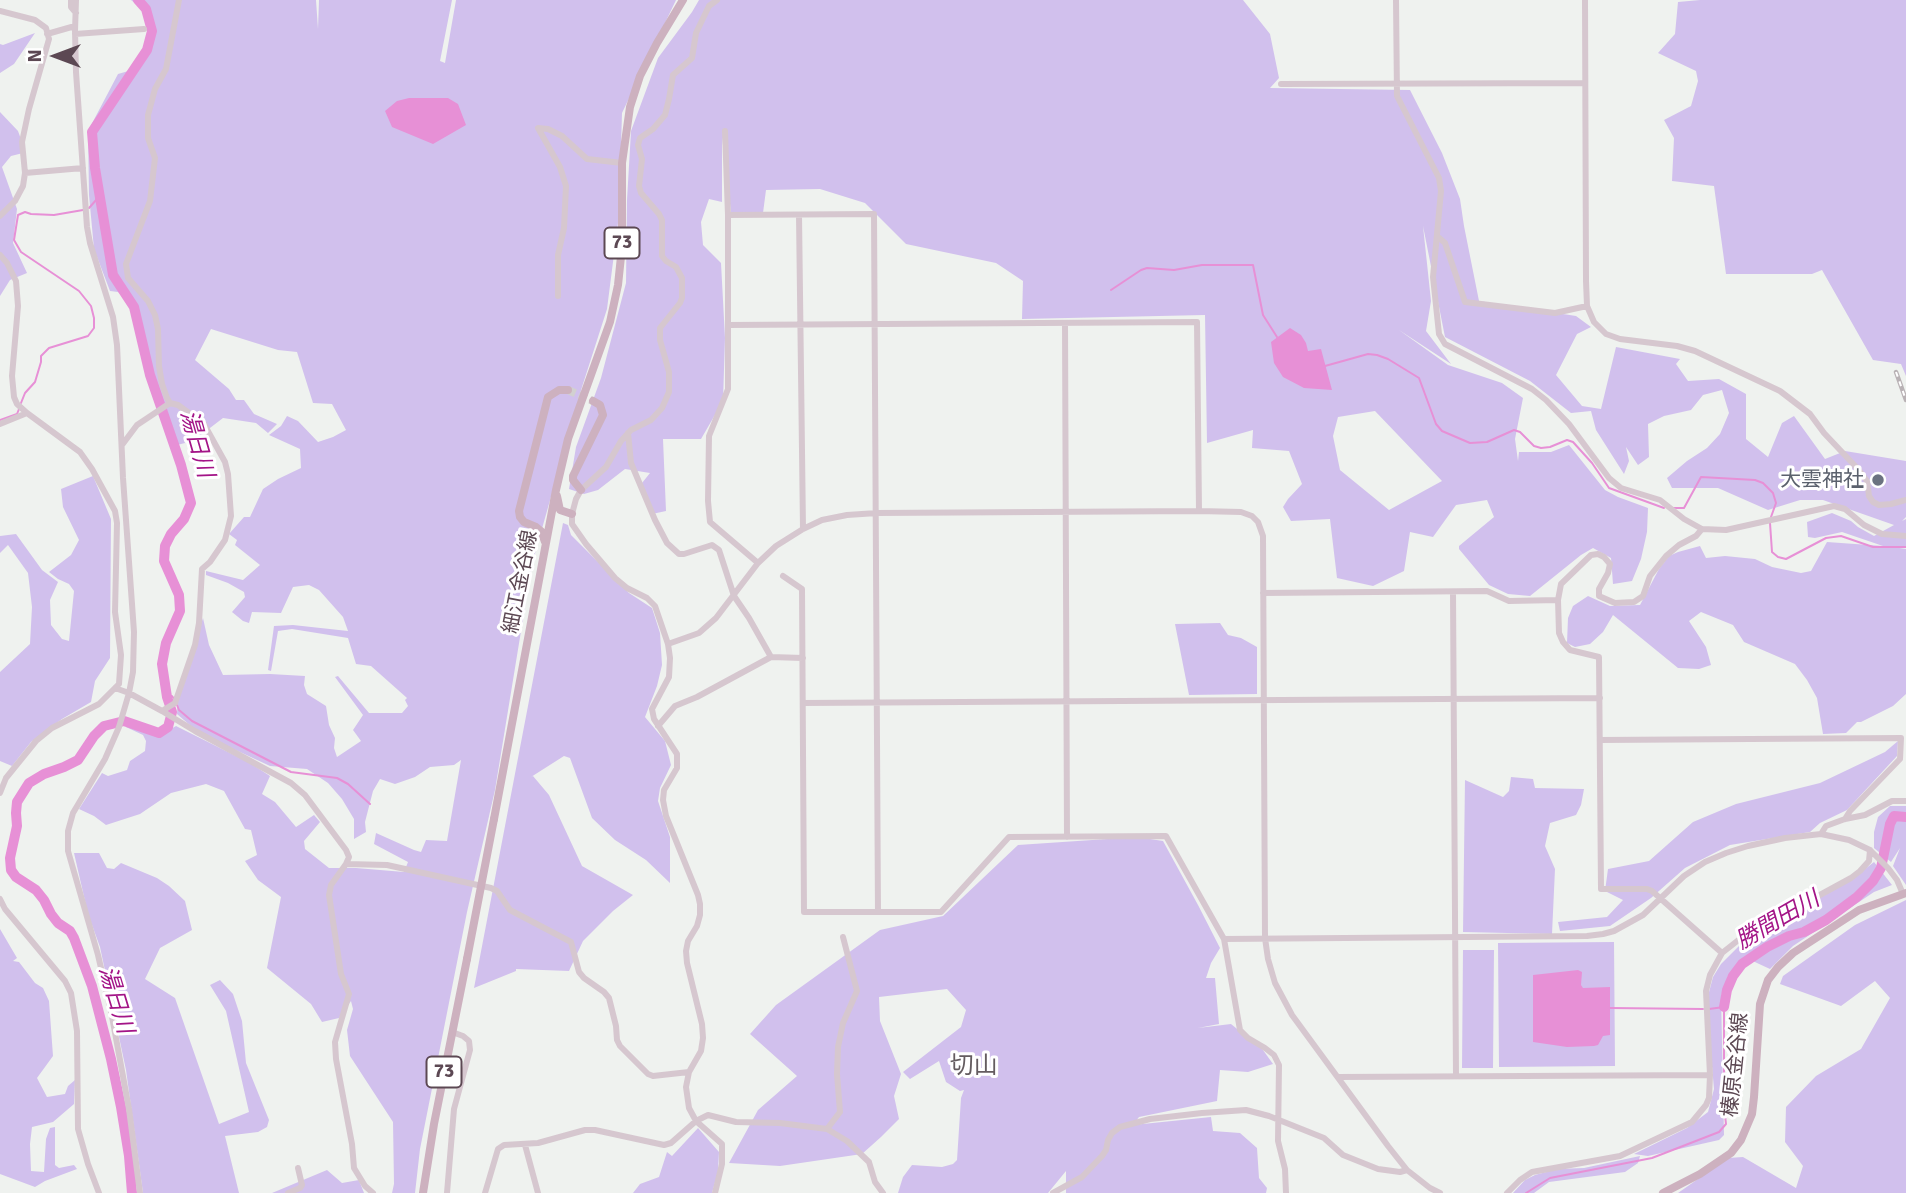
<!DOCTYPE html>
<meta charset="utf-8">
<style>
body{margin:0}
#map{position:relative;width:1906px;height:1193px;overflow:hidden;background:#eff2ef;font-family:Signika,sans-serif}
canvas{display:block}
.north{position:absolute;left:21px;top:21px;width:70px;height:70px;-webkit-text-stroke:5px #fff;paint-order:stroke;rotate:270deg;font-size:19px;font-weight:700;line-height:28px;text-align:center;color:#5c4853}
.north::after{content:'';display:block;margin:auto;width:24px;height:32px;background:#5c4853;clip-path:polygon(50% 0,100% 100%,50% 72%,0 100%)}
</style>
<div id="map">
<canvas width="1906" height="1193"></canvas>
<div class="north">N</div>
</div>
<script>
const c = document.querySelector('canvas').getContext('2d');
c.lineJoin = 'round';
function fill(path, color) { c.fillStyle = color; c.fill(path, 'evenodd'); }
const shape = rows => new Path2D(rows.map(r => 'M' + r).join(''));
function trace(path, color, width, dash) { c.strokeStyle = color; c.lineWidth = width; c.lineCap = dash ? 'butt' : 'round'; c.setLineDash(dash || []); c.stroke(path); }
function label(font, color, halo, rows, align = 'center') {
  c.font = font + ' Signika,"Noto Sans JP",sans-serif'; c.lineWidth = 6; c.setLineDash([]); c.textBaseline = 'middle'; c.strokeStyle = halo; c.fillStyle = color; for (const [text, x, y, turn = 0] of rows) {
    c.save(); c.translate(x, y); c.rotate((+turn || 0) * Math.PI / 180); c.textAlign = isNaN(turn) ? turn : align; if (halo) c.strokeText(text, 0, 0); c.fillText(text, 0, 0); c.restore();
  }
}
fill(shape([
 [131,0,316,0,318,29,319,0,452,0,440,61,445,63,456,0,676,0,622,113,619,215,607,309,582,387,532,564,495,790,467,912,420,1149,415,1193,392,1193,394,1184,393,1122,350,1056,347,1030,353,1009,351,1001,339,1018,322,1022,311,1004,267,968,281,897,258,880,245,861,257,855,251,830,245,829,224,791,206,784,171,793,140,814,106,825,94,816,79,809,102,773,108,776,127,770,130,761,145,751,146,741,143,735,126,727,132,726,160,735,176,726,250,763,270,776,262,794,275,802,296,827,314,815,320,822,304,841,305,849,329,868,356,868,404,872,408,862,374,844,376,833,414,850,421,852,426,840,447,841,461,760,454,765,430,767,415,777,395,784,380,779,373,791,365,822,366,832,354,839,354,819,342,799,328,783,307,769,270,766,199,733,177,714,178,693,203,618,209,645,223,675,270,674,305,676,304,685,307,694,326,706,329,725,335,738,334,748,337,757,361,741,353,730,363,715,335,677,338,676,369,713,402,713,408,706,405,700,407,698,371,666,356,664,348,638,292,629,278,631,271,671,268,670,274,626,293,625,348,631,343,617,319,590,309,585,293,587,281,613,252,612,249,623,243,621,232,612,245,597,244,592,228,583,206,575,206,571,243,580,260,565,235,545,237,540,229,534,244,517,250,517,263,489,278,479,301,468,300,449,269,435,281,426,287,416,298,421,318,442,333,437,346,430,332,404,313,403,297,352,278,350,211,329,195,360,229,389,236,400,244,400,254,414,277,424,268,433,256,423,223,418,193,441,177,445,130,301,118,292,110,291,94,249,89,195,88,131,118,74,132,70,152,31,147,13],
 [699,0,1243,0,1270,34,1279,78,1270,88,1410,90,1442,153,1460,199,1464,226,1479,301,1576,316,1591,327,1577,334,1556,375,1582,406,1601,409,1616,347,1680,359,1676,364,1688,381,1719,379,1746,394,1746,439,1768,457,1782,423,1794,416,1825,459,1845,451,1906,461,1906,517,1902,521,1906,519,1906,546,1893,547,1906,549,1906,694,1893,706,1861,722,1857,722,1846,733,1823,734,1817,698,1807,680,1795,664,1744,642,1733,625,1701,612,1689,621,1706,647,1711,665,1699,669,1678,668,1613,615,1603,632,1590,644,1575,647,1567,643,1568,618,1573,606,1588,596,1610,606,1640,605,1659,569,1669,556,1678,552,1700,546,1706,558,1725,556,1755,559,1772,567,1801,573,1811,571,1827,542,1883,546,1842,532,1815,538,1808,537,1807,522,1832,513,1851,521,1858,527,1874,536,1894,525,1823,500,1800,500,1768,510,1718,488,1672,488,1667,478,1687,461,1707,448,1720,434,1729,413,1722,390,1703,395,1691,410,1664,416,1648,424,1649,457,1638,465,1626,447,1629,461,1624,474,1596,430,1591,411,1571,413,1530,381,1445,337,1423,226,1431,301,1426,331,1451,364,1399,330,1448,365,1502,383,1523,398,1515,439,1518,461,1519,452,1551,452,1569,445,1605,490,1618,497,1648,508,1647,532,1641,559,1632,581,1613,584,1611,558,1593,548,1581,555,1530,596,1508,594,1489,585,1459,549,1459,546,1494,517,1487,500,1456,505,1433,537,1410,532,1404,571,1373,586,1337,578,1330,519,1291,521,1283,507,1288,499,1302,484,1289,451,1252,448,1253,430,1207,443,1205,315,1022,319,1023,281,996,263,906,244,865,203,820,189,766,190,763,213,731,212,722,137,722,202,709,199,701,222,703,245,721,263,725,338,723,401,701,439,663,439,666,511,652,514,642,483,650,473,625,469,598,490,584,494,569,489,576,447,601,378,626,283,627,200,631,131,658,58,692,12],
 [1375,411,1442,481,1389,510,1340,470,1333,436,1338,417],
 [1700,0,1906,0,1906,376,1901,364,1873,360,1822,270,1812,274,1726,274,1714,186,1672,181,1674,138,1664,120,1691,106,1698,81,1696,71,1658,53,1675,34,1678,2],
 [35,33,14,64,0,73,0,44,3,45],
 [0,112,18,131,22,142,23,153,11,156,2,167,17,209,13,243,27,273,10,280,0,296],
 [93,476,111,519,110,658,95,681,91,702,62,719,31,742,12,766,0,761,0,672,30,644,32,607,28,573,8,545,0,553,0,536,16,534,42,570,58,582,50,600,51,625,62,639,69,641,74,591,69,584,58,579,49,572,71,555,79,540,63,507,61,489],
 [563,523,568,525,571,535,629,593,652,608,660,633,662,665,657,686,645,717,665,741,671,765,660,788,658,801,670,837,670,883,646,860,615,840,592,818,570,758,564,756,531,777,533,776,549,795,582,866,633,895,613,911,583,941,569,971,516,969,516,971,474,988],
 [1220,623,1228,635,1241,638,1257,647,1257,694,1189,695,1175,624],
 [1898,741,1897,756,1847,810,1820,823,1810,832,1730,845,1685,868,1651,898,1610,926,1560,931,1558,922,1607,917,1623,900,1605,891,1608,869,1649,861,1693,822,1736,804,1820,783,1885,752],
 [1511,777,1533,779,1535,788,1584,789,1581,805,1576,815,1550,823,1545,846,1555,869,1552,934,1463,932,1465,780,1503,797,1509,791],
 [1890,806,1906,806,1906,885,1893,866,1900,848,1891,862,1874,848,1874,832,1878,817],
 [1137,837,1163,841,1198,905,1220,948,1211,963,1206,978,1215,978,1219,1024,1198,1028,1231,1024,1263,1050,1273,1064,1248,1072,1220,1070,1217,1101,1139,1117,1133,1125,1211,1117,1213,1131,1240,1133,1257,1148,1259,1178,1267,1188,1266,1193,1066,1193,1066,1171,1048,1193,898,1193,903,1177,912,1165,942,1167,953,1164,957,1160,961,1098,964,1090,960,1091,946,1082,939,1061,910,1079,903,1072,961,1027,966,1010,947,989,879,997,880,1021,901,1074,894,1096,899,1119,881,1137,862,1154,780,1166,729,1163,758,1110,797,1076,750,1034,776,1005,880,930,943,916,1018,845],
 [74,853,99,853,107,868,114,869,121,863,157,878,169,886,185,901,192,930,160,948,145,979,175,998,219,1124,249,1112,226,1011,210,985,220,980,233,994,242,1021,246,1063,269,1120,267,1127,258,1132,225,1136,239,1193,143,1193,126,1070,100,947,88,914],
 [1874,862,1892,885,1874,892,1793,946,1770,969,1744,957,1728,976,1721,996,1724,1135,1719,1140,1648,1156,1634,1154,1687,1128,1708,1112,1714,1089,1709,1033,1709,992,1713,977,1721,964,1742,943,1851,880],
 [1906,900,1906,1193,1678,1193,1728,1158,1743,1157,1796,1188,1803,1166,1785,1142,1786,1107,1816,1076,1861,1049,1890,998,1875,981,1841,1006,1780,984,1783,976,1855,925],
 [0,929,17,958,13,961,19,962,35,983,43,988,49,1001,53,1056,37,1078,47,1097,65,1094,68,1086,75,1080,74,1104,53,1122,32,1127,30,1144,31,1171,44,1172,46,1139,50,1128,55,1127,55,1165,59,1168,74,1165,77,1169,45,1181,35,1187,0,1174],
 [1614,942,1615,1066,1499,1067,1498,943],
 [1463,950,1494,950,1493,1068,1462,1068],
 [698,1128,719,1152,718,1172,712,1193,633,1193,640,1184,659,1177,667,1152,672,1156],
 [1640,1156,1638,1163,1625,1172,1549,1182,1534,1193,1513,1193,1525,1180,1535,1175,1557,1169,1584,1168],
 [327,1170,342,1183,359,1180,364,1193,272,1193]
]), '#d1c0ed');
fill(shape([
 [409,98,448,98,458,104,466,125,433,144,392,127,385,111,397,101],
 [1290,328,1301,335,1306,343,1308,351,1321,349,1332,390,1304,388,1283,377,1274,363,1271,342],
 [1578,970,1582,972,1581,985,1583,988,1610,987,1610,1035,1603,1036,1598,1045,1594,1046,1567,1047,1533,1042,1533,975]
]), '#e790d6');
trace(shape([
 [89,208,97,199,95,168],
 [1111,290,1141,270,1147,268,1174,270,1202,265,1253,265,1263,315,1277,337],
 [1325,366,1368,354,1377,355,1388,359,1419,378,1436,424,1442,431,1470,443,1487,442,1514,430,1520,432,1534,446,1541,448,1550,447,1567,440,1573,442,1592,463,1609,488,1664,508],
 [21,403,25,393,35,382,41,362,41,356,49,348,88,336,94,328,94,318,91,306,79,291,21,252,14,240,18,215,25,212,31,214,54,215,83,210],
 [0,420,17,414,19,409],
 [1673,508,1684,508,1701,477,1755,480,1763,483,1773,493,1776,503,1771,517],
 [1770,523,1772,552,1778,557,1786,559,1826,538,1841,536,1873,547,1906,547],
 [167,697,172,696,175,700],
 [177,705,179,710,192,721,291,772,337,778,348,784,370,804],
 [1610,1008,1703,1009],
 [1526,1193,1550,1178,1652,1158,1719,1132,1726,1124,1724,1106,1724,1007,1709,1009]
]), '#e790d6', 2);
trace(shape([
 [1724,1007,1727,990,1733,976,1742,964,1767,947,1789,936,1804,932,1826,920,1857,897,1873,881,1881,868,1890,824,1894,816,1906,817],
 [132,1193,129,1156,121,1107,111,1059,92,986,74,938,70,931,58,923,51,914,44,900,36,890,16,877,11,870,10,858,17,826,16,813,17,802,29,783,44,774,64,767,78,760,94,736,104,726,124,721,159,733,168,727,172,712,167,697,162,664,166,643,180,611,179,595,164,561,165,546,171,534,184,519,191,503,181,465,150,375,134,307,113,275,95,168,92,132,147,50,152,31,146,9,138,0]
]), '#e790d6', 10);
trace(shape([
 [568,390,593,401]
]), '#d2d0d0', 8, [8, 4]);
trace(shape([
 [71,0,71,7,76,13],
 [76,0,75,31,76,72,87,227,90,243,113,317,117,345,123,478,134,632,133,672,129,693,119,727,105,759,73,813,68,831,68,851,98,955,111,1011,129,1109,140,1193],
 [1396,0,1397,96,1439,178,1441,191,1433,277,1439,334,1445,344,1532,389,1546,400,1569,424,1609,478,1621,488,1660,500,1684,519,1702,529,1726,530,1834,506,1845,509,1864,525,1882,534,1906,536],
 [1585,0,1586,281,1587,306,1594,322,1606,334,1620,339,1677,346,1695,351,1780,391,1810,414,1824,433,1858,469,1867,481,1869,496,1873,502,1879,505,1891,504,1906,500],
 [0,11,35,20,46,28,49,39,29,109,22,142,25,173,23,186,15,201,0,216],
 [47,34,75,26],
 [75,34,144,29],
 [1281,84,1585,83],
 [725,131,728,215,728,389,709,436,708,501,710,522,758,563],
 [25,173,83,168],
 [728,215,874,214,878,912],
 [799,215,803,529],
 [1437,236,1445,243,1465,302,1555,313,1587,306],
 [0,255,7,263,16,281,18,306,12,376,14,397,17,404,27,413,80,452,92,469,115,511,117,523,115,612,121,655,119,684,99,704,52,728,36,741,6,778,0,793],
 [558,296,558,255,564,228,566,186,560,167,538,128,548,129,562,136,587,159,622,163],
 [1065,323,1067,837],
 [728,325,1197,322,1199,511],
 [0,424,27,413],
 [628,433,631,463,655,520,667,543,679,554,684,554,712,545,719,550,734,596,749,618,771,657],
 [122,445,137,425,170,403],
 [783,576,802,589,804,912,941,912,1009,837,1166,836,1224,939],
 [1453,592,1456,1076],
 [1263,593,1487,591,1509,601,1558,600,1561,584,1591,555,1598,554,1604,557,1610,564,1608,573,1599,589,1599,596,1615,603,1634,602,1643,596,1650,576,1666,556,1679,545,1696,536,1702,529],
 [1558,600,1559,633,1563,642,1570,650,1599,657,1601,889,1647,889,1652,891,1722,953],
 [668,644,699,633,716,618,758,563,776,546,803,529,822,520,847,515,877,513,1199,511,1241,512,1252,516,1258,522,1263,536,1265,938,1268,959,1275,983,1292,1015,1388,1146,1407,1170,1430,1188,1440,1193],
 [115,688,129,693,162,711,195,731,291,783,305,795,346,850,349,857,346,864,331,885,329,895,341,974,349,994,335,1042,336,1059,352,1144,354,1168,365,1186,373,1193],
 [803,703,1600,698],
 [162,711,175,703,195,645,199,623,202,569,210,562,225,540,231,516,228,474,225,462,204,424,178,405,170,403,167,398,162,384,159,366,158,329,155,315,148,301,128,278,126,264,150,201,155,158,148,138,148,115,155,89,166,69,179,0],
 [658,726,675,706,697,697,771,657,803,658],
 [1600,740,1901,738,1900,759,1850,811,1845,819],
 [1821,834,1826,826,1845,819,1865,815,1892,801,1906,801],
 [346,864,387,865,491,888,497,891,510,910,571,942,579,972,584,978,604,992,609,998,616,1026,617,1040,620,1046,648,1074,653,1076,689,1072],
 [0,899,5,909,65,981,71,993,77,1031,78,1129,88,1164,99,1193],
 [1338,1077,1710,1075],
 [827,1129,840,1112,837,1074,838,1047,843,1023,857,991,843,937],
 [525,1145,538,1193],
 [288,1193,300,1188,302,1185,298,1168],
 [447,1193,454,1109,470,1050,469,1041,463,1036,452,1032],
 [485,1193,498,1149,504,1145,538,1143,585,1130,595,1130,664,1145,671,1143,696,1121,708,1115,736,1122,780,1123,827,1129,847,1141,869,1162,875,1182,883,1193],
 [715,1193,722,1164,722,1144,696,1121,689,1108,686,1087,689,1072,701,1051,703,1038,702,1024,687,963,686,951,688,941,697,926,700,915,700,904,698,895,666,816,663,800,664,790,677,768,677,754,654,719,652,709,669,677,670,658,668,644,655,606,647,598,627,588,615,578,586,544,572,524,572,514,576,499,581,490,606,467,621,441,631,430,651,420,662,408,669,392,669,372,660,340,660,328,680,303,682,298,682,278,676,267,666,261,662,256,662,220,659,214,641,193,639,186,642,159,638,145,640,138,653,129,665,115,669,99,673,75,692,58,696,33,709,6,717,0],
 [1053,1193,1082,1177,1102,1156,1106,1150,1108,1140,1112,1133,1120,1127,1150,1119,1202,1113,1246,1110,1269,1116,1324,1138,1343,1155,1378,1169,1400,1172,1407,1170],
 [1286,1193,1285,1169,1278,1141,1279,1065,1274,1055,1265,1048,1248,1038,1240,1030,1224,939,1587,936,1603,934,1614,931,1643,915,1684,876,1705,862,1726,853,1748,846,1785,838,1821,834,1849,840,1870,850,1888,868,1897,880,1903,894],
 [1507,1193,1520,1180,1532,1172,1620,1156,1692,1122,1706,1105,1709,1098,1710,1075,1706,991,1710,975,1722,953,1741,938,1851,878,1860,871,1869,861,1870,850]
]), '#d6c7cf', 6);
trace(shape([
 [581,490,573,480,573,476,603,415,600,405,593,401],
 [557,496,560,510,572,514],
 [545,542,541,531,536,527,524,522,520,517,519,511,548,397,559,390,568,390],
 [494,819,556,490,568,439,610,322,618,285,622,247,622,163,630,107,640,76,657,43,683,0],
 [423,1193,434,1124,467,959],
 [1663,1193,1700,1174,1731,1153,1741,1140,1752,1114,1754,1097,1760,1004,1768,980,1778,967,1793,953,1859,910,1906,893]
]), '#cdb1bf', 8);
const rail = shape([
 [1896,372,1906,400]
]);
trace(rail, '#b9b2b5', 4.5);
trace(rail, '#fff', 2, [5]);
trace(shape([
 [467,959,494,819]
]), '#cdb1bf', 8);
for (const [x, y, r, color] of [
 [1878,480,7,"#6b7280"]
]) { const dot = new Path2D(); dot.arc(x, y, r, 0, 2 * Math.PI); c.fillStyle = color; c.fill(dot); trace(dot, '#fff', 2.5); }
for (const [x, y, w] of [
 [622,243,35],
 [444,1072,35]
]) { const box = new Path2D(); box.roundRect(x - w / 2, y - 15.5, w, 31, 5); c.fillStyle = '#fff'; c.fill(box); trace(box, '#5c4853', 2); }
label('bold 19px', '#5c4853', null, [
 ["73",622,243],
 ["73",444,1072]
]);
label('21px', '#5b616d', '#fff', [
 ["大雲神社",1864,480]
], 'right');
label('21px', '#5c4853', '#fff', [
 ["細江金谷線",521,582,-79],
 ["榛原金谷線",1736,1065,-84]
]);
label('italic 23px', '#a31487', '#fff', [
 ["湯日川",196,444,74],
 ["勝間田川",1778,921,-30],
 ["湯日川",115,1000,73]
]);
label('24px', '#645c60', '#fff', [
 ["切山",974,1067]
]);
</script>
